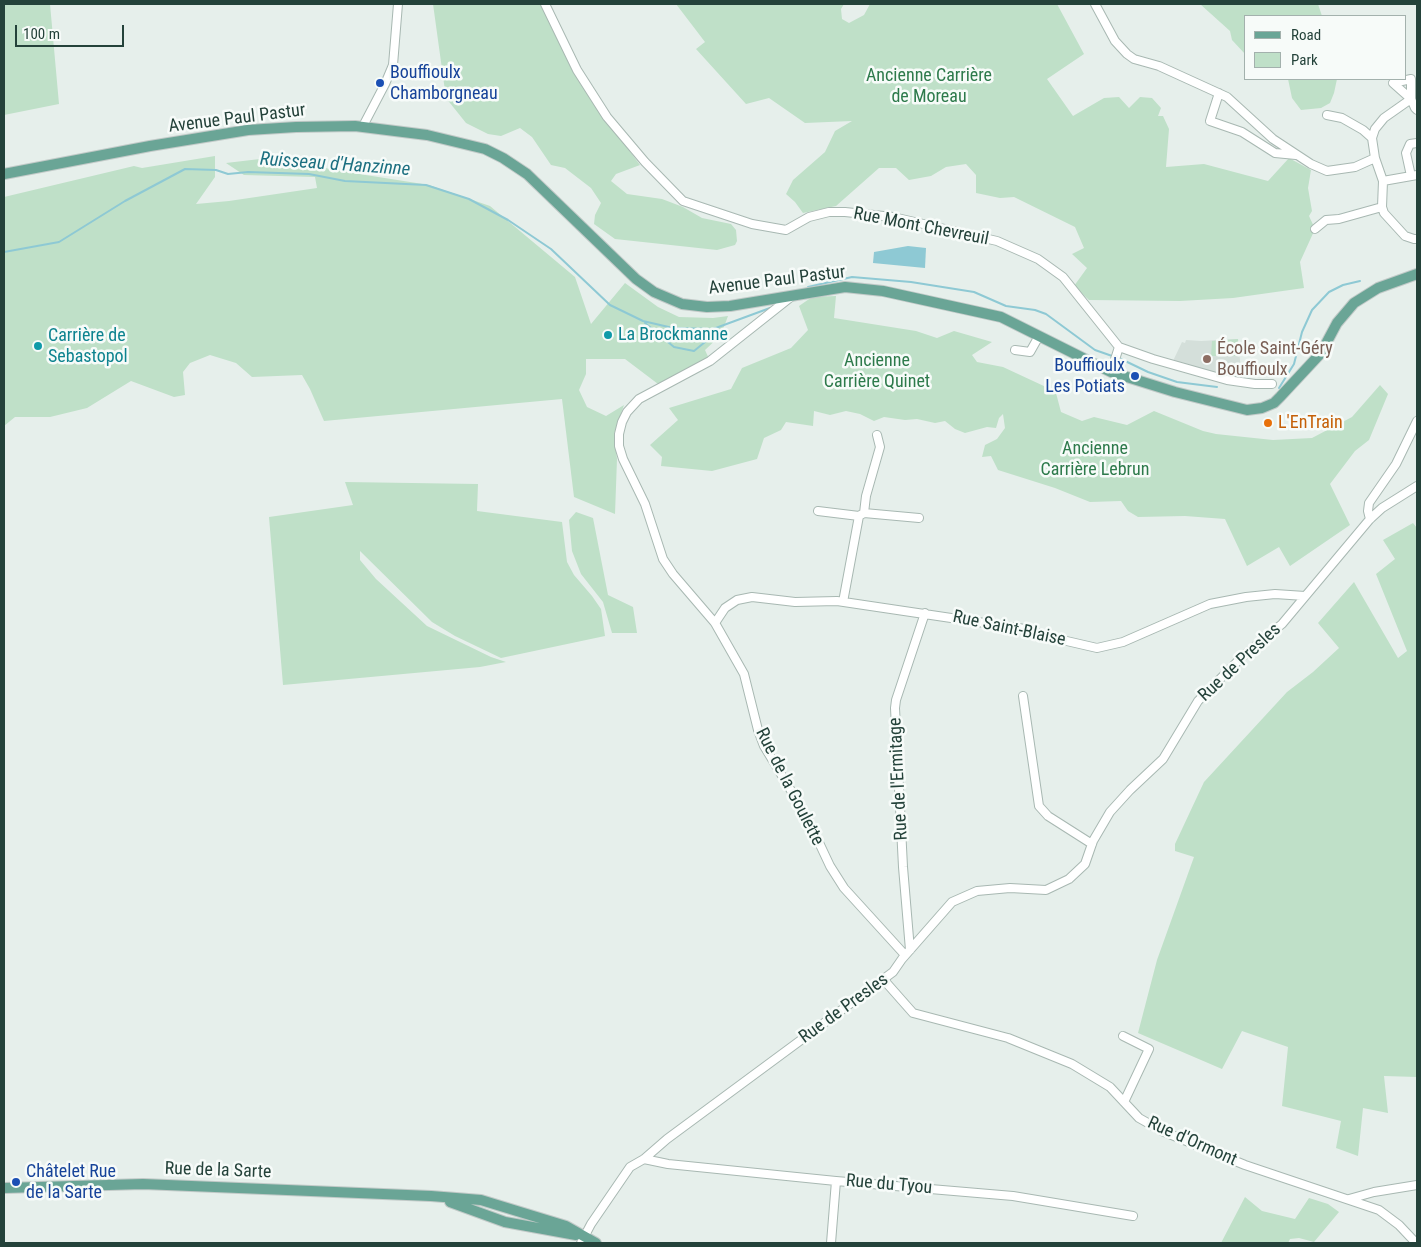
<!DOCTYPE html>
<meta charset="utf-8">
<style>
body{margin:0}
#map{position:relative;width:1421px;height:1247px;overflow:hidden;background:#e6efeb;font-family:"Roboto Condensed",sans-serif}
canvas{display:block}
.frame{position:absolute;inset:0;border:5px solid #24423a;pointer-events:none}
.legend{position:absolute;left:1244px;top:15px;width:162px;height:65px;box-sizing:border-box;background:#f7fbf9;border:1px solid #a3b1ad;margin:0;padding:6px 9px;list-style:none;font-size:15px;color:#24423a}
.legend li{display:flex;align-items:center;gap:10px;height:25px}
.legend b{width:25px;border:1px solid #a3b1ad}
.scale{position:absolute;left:15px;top:25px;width:109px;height:22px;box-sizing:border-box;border:2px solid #24423a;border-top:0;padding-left:6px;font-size:15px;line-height:18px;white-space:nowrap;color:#24423a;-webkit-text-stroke:4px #f7fbf9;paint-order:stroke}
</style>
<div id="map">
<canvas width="1421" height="1247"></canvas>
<div class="frame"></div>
<ul class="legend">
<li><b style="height:6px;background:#6aa596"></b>Road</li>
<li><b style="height:14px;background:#bfe0c8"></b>Park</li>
</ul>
<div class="scale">100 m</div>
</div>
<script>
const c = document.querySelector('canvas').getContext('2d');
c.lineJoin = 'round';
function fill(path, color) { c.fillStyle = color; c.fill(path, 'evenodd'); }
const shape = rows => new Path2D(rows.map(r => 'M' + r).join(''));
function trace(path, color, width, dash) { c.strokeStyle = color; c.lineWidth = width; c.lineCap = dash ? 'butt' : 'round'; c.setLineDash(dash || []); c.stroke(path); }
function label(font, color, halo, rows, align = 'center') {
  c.font = font + ' "Roboto Condensed",sans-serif'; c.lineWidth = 5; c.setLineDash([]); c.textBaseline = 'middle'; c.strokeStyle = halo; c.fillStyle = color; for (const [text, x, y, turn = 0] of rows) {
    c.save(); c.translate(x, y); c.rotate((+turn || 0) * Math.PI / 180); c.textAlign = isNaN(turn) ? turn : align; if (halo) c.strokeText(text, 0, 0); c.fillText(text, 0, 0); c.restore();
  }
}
fill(shape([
 [1238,339,1242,381,1173,361,1182,342,1185,343,1186,340,1201,341]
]), '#d4dfda');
fill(shape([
 [4,4,50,4,59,104,4,115],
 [433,4,542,4,581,85,640,165,616,174,611,181,627,194,662,199,683,207,702,218,731,224,736,230,737,241,735,245,717,250,615,239,594,224,595,215,601,203,591,188,565,168,551,165,532,137,520,128,501,136,488,134,466,123,446,98],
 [676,4,844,4,841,9,842,19,849,23,864,15,870,4,1057,4,1084,54,1047,79,1073,116,1104,98,1119,97,1129,108,1140,97,1152,98,1161,108,1158,116,1163,116,1169,129,1166,167,1204,164,1268,181,1289,158,1311,170,1308,188,1312,211,1309,216,1315,229,1300,262,1304,288,1233,298,1180,301,1089,300,1074,286,1087,268,1072,254,1084,248,1075,227,1014,197,1000,198,976,193,976,175,966,164,946,167,931,176,909,180,896,168,879,168,836,206,803,213,795,202,786,194,793,180,825,152,835,131,852,121,805,123,769,98,746,104,696,49,705,42],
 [1200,4,1318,4,1322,16,1245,16,1245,54,1232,40,1230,31],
 [1288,79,1337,79,1334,93,1330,103,1321,108,1301,110,1292,98],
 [215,156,215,177,196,204,229,201,317,188,315,177,244,175,226,163,277,157,334,170,429,185,490,206,575,277,591,324,625,283,658,307,679,317,713,318,728,316,721,335,705,350,710,361,662,387,625,359,586,359,586,374,579,390,587,407,606,416,624,405,614,434,617,459,615,514,574,497,562,399,324,421,310,389,302,375,252,377,236,363,210,355,190,363,183,372,185,395,174,397,131,381,87,408,50,417,15,417,4,426,4,197,134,166,142,168],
 [836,296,834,318,916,331,937,338,954,331,992,342,972,355,977,362,1003,367,1046,387,1056,393,1061,412,1082,421,1094,417,1127,425,1154,411,1203,431,1216,434,1273,440,1312,438,1352,417,1380,385,1388,394,1369,440,1355,451,1330,484,1350,525,1290,566,1279,547,1247,566,1225,519,1185,516,1138,517,1128,511,1121,501,1090,502,1055,488,998,470,991,456,982,457,985,445,997,439,1005,428,1003,414,999,418,996,428,987,427,965,433,955,429,945,421,935,423,917,419,905,420,884,417,874,421,860,414,846,411,830,415,814,411,813,426,786,422,781,430,764,438,757,459,712,471,661,466,662,457,650,445,678,420,669,408,731,389,742,368,791,348,808,330,799,306,812,297],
 [1238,339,1239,356,1211,356,1212,341],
 [345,482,478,484,477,511,562,522,567,562,574,575,592,596,601,609,605,636,501,658,455,636,432,622,360,551,360,560,376,579,427,626,491,657,506,662,480,667,283,685,269,517,353,505],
 [576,512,593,518,608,595,633,607,637,633,612,633,603,602,581,574,572,551,569,520],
 [1413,523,1417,528,1417,1077,1384,1076,1388,1113,1363,1108,1358,1156,1336,1148,1341,1121,1282,1106,1288,1047,1242,1031,1222,1069,1138,1033,1157,960,1194,857,1175,851,1175,844,1204,782,1287,692,1313,672,1339,648,1318,623,1354,582,1398,658,1407,651,1376,574,1395,559,1383,540],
 [1245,1197,1262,1211,1295,1219,1309,1198,1328,1204,1339,1212,1314,1242,1299,1238,1290,1239,1288,1243,1221,1243]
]), '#bfe0c8');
fill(shape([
 [908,246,926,248,925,268,873,263,874,252]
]), '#8ec9d4');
trace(shape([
 [4,252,59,242,125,201,185,169,216,170,228,174,248,172,309,174,345,181,426,185,469,199,508,220,551,249,610,305,643,321,673,328,713,329,770,308],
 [808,287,852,277,911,282,974,292,1006,306,1035,310,1046,314,1095,350,1115,357],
 [645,323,674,347,694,351,705,342,713,329],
 [1119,358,1148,372,1177,382,1217,387],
 [1279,388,1294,364,1302,332,1312,310,1329,292,1343,285,1360,281]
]), '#8ec9d4', 2);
const minor = shape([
 [545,4,577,70,607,117,645,162,683,201,752,224,786,230,809,217,829,212,845,212,893,217,997,241,1038,259,1063,277,1119,347,1153,359,1227,380,1255,384,1272,384],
 [1095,4,1115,41,1127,54,1134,59,1159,66,1227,97,1273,139,1311,164,1327,171,1355,167,1375,158],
 [1219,93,1210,121,1242,132,1275,153,1296,155],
 [1411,99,1384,118,1375,129,1372,138,1375,158,1383,181,1382,207,1384,213,1405,236,1414,239,1417,239],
 [1411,99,1393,83,1411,79,1411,99,1415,108,1417,110],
 [1327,115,1342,118,1363,130,1372,138],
 [363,126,385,84,393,65,398,4],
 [1411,176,1406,153,1410,144,1417,143],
 [1383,181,1417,175],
 [1315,229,1326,220,1339,219,1382,207],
 [792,296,710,361,639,399,627,412,622,422,619,434,619,446,623,459,645,504,663,559,673,574,715,623,744,674,758,730,764,746,807,817,830,866,844,888,905,955],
 [1015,350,1030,352,1039,336],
 [1111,372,1119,347],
 [818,511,859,516],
 [864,513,866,496,880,447,877,435],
 [864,513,919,518],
 [1370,519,1368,511,1369,503,1396,464,1417,421],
 [843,602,859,516,864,513],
 [715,623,725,608,737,600,752,597,795,602,837,601,1025,629,1058,639,1097,648,1123,642,1210,604,1246,597,1275,594,1305,596],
 [1023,696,1039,806,1048,816,1092,844],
 [910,950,903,867,895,708,896,700,925,613],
 [883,979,913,1013,1008,1038,1072,1064,1110,1087,1139,1118,1162,1131,1245,1165,1379,1210,1399,1225,1416,1243],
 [1123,1036,1149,1049,1124,1102],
 [644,1159,668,1164,836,1181,1013,1196,1133,1216],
 [1349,1199,1374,1192,1417,1185],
 [581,1243,591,1224,630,1167,644,1159,667,1139,893,972,902,959,952,902,977,891,1010,888,1046,890,1069,879,1085,864,1093,841,1110,812,1130,790,1163,759,1198,701,1242,657,1282,624,1370,519,1382,508,1417,486],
 [831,1243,836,1181]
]);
const major = shape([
 [4,174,150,146,248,130,296,127,355,126,427,135,485,149,503,158,527,174,636,279,654,292,682,304,707,307,730,306,845,287,883,291,1001,317,1111,372,1175,392,1247,410,1262,408,1274,403,1280,397,1321,353,1337,323,1354,303,1378,288,1417,274],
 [4,1188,143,1184,431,1196,481,1200,494,1204,566,1226,596,1243],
 [450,1202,505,1222,576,1235]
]);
trace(minor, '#a8b8b2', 10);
trace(major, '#c2cac8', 12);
trace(minor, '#fff', 8);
trace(major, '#6aa596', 10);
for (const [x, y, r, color] of [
 [380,83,5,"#1a4fb4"],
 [608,335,5,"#0f9aa8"],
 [38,346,5,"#0f9aa8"],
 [1207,359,5,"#8d6e63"],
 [1135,376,5,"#1a4fb4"],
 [1268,423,5,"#e8710a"],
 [16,1182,5,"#1a4fb4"]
]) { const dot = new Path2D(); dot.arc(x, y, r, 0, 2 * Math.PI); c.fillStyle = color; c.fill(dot); trace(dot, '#f7fbf9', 2); }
label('18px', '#164399', '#f7fbf9', [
 ["Bouffioulx",390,73],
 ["Chamborgneau",390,94],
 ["Bouffioulx",1125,366,"right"],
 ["Les Potiats",1125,387,"right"],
 ["Châtelet Rue",26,1172],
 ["de la Sarte",26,1193]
], 'left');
label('18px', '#2d7a4b', '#f7fbf9', [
 ["Ancienne Carrière",929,76],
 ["de Moreau",929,97],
 ["Ancienne",877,361],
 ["Carrière Quinet",877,382],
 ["Ancienne",1095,449],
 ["Carrière Lebrun",1095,470]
]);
label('18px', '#24423a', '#f7fbf9', [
 ["Avenue Paul Pastur",237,119,-7],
 ["Rue Mont Chevreuil",921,227,11],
 ["Avenue Paul Pastur",777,281,-7],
 ["Rue Saint-Blaise",1009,629,12],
 ["Rue de Presles",1240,663,-43],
 ["Rue de l'Ermitage",899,779,-93],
 ["Rue de la Goulette",789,787,63],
 ["Rue de Presles",844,1009,-36],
 ["Rue d'Ormont",1192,1142,24],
 ["Rue de la Sarte",218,1171,2],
 ["Rue du Tyou",889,1185,5]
]);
label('18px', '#0d838f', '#f7fbf9', [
 ["La Brockmanne",618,335],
 ["Carrière de",48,336],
 ["Sebastopol",48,357]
], 'left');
label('18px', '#785e54', '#f7fbf9', [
 ["École Saint-Géry",1217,349],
 ["Bouffioulx",1217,370]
], 'left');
label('18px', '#c56008', '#f7fbf9', [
 ["L'EnTrain",1278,423]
], 'left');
label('italic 19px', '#1c6f80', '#f7fbf9', [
 ["Ruisseau d'Hanzinne",335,165,4]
]);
</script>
